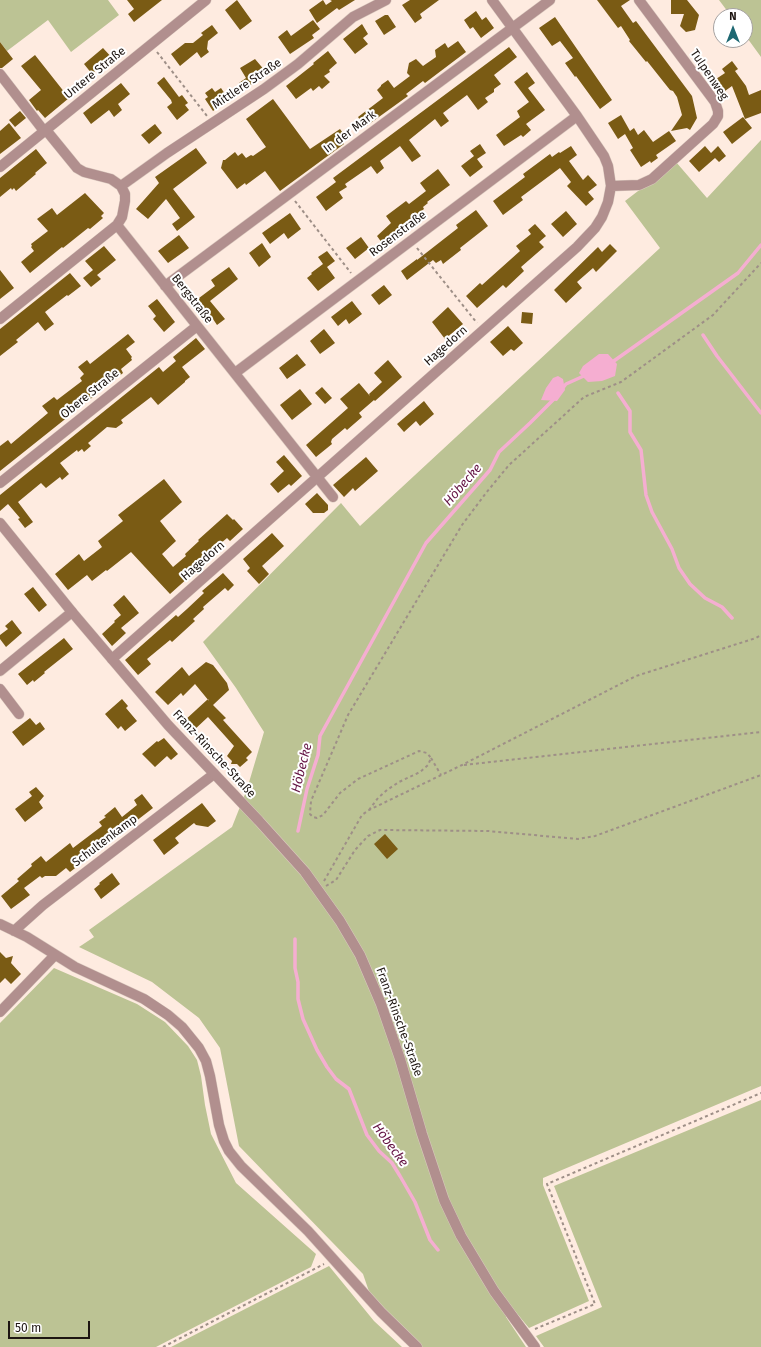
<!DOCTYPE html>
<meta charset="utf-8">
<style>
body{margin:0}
#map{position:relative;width:761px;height:1347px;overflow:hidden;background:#feebe0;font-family:"Fira Sans",sans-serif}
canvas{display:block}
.north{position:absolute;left:713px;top:8px;width:40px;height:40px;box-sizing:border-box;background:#fff;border:1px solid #a5a1a0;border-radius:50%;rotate:0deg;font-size:11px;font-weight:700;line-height:16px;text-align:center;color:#1d1511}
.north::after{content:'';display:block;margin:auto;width:14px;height:18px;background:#1e6872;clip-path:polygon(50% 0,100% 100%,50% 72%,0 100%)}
.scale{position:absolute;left:8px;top:1321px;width:82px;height:18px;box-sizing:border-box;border:2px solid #1d1511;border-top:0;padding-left:5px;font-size:12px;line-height:14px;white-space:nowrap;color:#1d1511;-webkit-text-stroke:3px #fff;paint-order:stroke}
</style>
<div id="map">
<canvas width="761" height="1347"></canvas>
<div class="north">N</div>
<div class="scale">50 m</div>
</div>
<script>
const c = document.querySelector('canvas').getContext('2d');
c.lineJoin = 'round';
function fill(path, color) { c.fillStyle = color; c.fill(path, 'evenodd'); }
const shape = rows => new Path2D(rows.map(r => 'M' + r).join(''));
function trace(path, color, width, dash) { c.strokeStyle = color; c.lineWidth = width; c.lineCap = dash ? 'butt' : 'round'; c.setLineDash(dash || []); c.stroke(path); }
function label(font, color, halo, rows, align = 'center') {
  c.font = font + ' "Fira Sans",sans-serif'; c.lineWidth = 4; c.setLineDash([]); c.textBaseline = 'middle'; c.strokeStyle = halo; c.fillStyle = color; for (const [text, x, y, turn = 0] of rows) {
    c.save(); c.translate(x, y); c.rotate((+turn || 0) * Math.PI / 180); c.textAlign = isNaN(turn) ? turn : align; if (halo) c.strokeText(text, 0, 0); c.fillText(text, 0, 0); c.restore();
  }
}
fill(shape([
 [0,0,108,0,119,15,71,52,48,20,7,51,0,42],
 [719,0,761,0,761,57,745,35,745,16,731,16],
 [761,140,761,1086,543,1178,543,1185,589,1301,529,1328,514,1310,506,1317,526,1347,417,1347,374,1306,363,1274,239,1146,220,1048,199,1018,152,982,79,947,94,937,89,930,232,827,247,789,264,732,236,688,203,642,341,503,360,526,660,248,625,201,676,162,707,198],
 [54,968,137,1004,165,1022,188,1046,197,1060,201,1076,205,1105,211,1134,236,1183,316,1254,311,1267,156,1347,0,1347,0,1023],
 [761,1100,761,1347,544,1347,536,1336,602,1307,554,1186],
 [329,1266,374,1321,402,1347,171,1347]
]), '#bcc394');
fill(shape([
 [599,354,608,354,617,364,615,376,602,381,588,382,579,373,583,366],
 [558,376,563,379,565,390,557,401,541,400,546,388,553,378]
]), '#f5aed1');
trace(shape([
 [703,335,717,356,761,413],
 [611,363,738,273,761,245],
 [562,389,566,384,586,375],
 [618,393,630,411,630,432,641,450,646,495,652,512,672,549,679,568,690,584,705,598,722,607,732,618],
 [298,831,307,789,318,755,320,736,426,543,490,470,499,452,530,423,555,398],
 [295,939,295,968,298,982,298,999,303,1019,317,1050,327,1067,336,1079,349,1089,367,1135,379,1151,392,1163,400,1176,415,1202,430,1240,438,1250]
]), '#f5aed1', 3.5);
fill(shape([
 [127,0,162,0,134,22,128,14,134,9],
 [237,0,252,21,240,30,225,10],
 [323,0,326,5,332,1,330,0,355,0,339,10,337,8,317,23,309,10],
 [410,0,439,0,420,14,422,18,415,23,402,5],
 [597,0,630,0,621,6,633,23,636,21,692,96,697,118,690,130,687,128,671,131,682,115,677,97,673,91,670,90,647,61,646,62,629,41,630,40,621,26,618,28],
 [671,0,687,0,699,15,695,30,686,32,680,26,684,14,671,14],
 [476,11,482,20,486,17,494,28,481,38,473,27,470,29,464,20],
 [385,15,388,15,396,27,384,35,375,21],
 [555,17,612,100,600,109,576,76,575,77,565,63,573,58,560,41,552,46,539,28],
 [313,20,320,29,312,35,314,38,290,54,278,37,287,30,291,36],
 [362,24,368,34,363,38,368,44,355,54,343,39],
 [212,25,218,33,208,41,207,49,209,52,201,58,197,52,180,66,171,54,185,43,193,43,203,35,201,33],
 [458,41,466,52,425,83,423,81,406,94,408,96,365,127,358,117,383,98,377,90,381,86,381,85,388,80,394,88,410,76,407,73,409,63,416,59,423,66,436,57,435,50,445,43,448,48],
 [0,42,13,59,2,68,0,68],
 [509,47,517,57,494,75,501,84,494,89,494,92,485,98,488,102,478,110,467,95,443,113,449,121,441,127,435,119,409,140,421,156,412,162,400,146,380,161,384,168,377,174,371,166,345,184,347,187,339,192,343,198,326,211,316,197,336,182,333,178],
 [103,48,114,60,99,73,97,69,92,74,84,64],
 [328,51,337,63,329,70,330,72,324,76,330,82,322,89,319,86,313,91,311,88,296,99,286,86,314,64,313,63],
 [35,55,69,98,45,118,38,110,37,111,29,100,41,90,21,66],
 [255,59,266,72,245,90,239,83,246,78,240,68],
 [732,61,738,69,735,71,746,86,749,95,761,90,761,113,745,119,732,86,725,91,716,79,725,73,722,69],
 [527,72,535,83,528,88,545,110,526,124,531,130,523,137,521,135,504,146,496,135,520,117,517,111,529,102,514,82],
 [164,77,179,97,182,95,188,103,185,105,189,110,177,120,167,107,172,103,171,100,157,83],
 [121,83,130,94,118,104,122,110,114,117,109,110,91,124,83,113],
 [212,88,215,92,221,88,229,100,213,111,205,99,208,97,205,93],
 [273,99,310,149,340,129,345,136,341,139,344,144,280,191,265,171,246,185,245,183,237,189,221,168,223,160,225,160,235,152,238,156,242,153,246,158,251,155,253,156,266,147,246,119],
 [20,111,26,118,15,127,9,120],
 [621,115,630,131,634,128,638,135,644,130,653,142,669,131,676,141,656,155,658,158,651,163,650,161,641,167,630,150,633,148,625,134,618,139,608,123],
 [743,117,752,128,732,144,723,132],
 [9,123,21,138,0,154,0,131],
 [155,124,162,133,149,144,141,135],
 [480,144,486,153,477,159,483,167,470,177,461,166,474,156,470,151],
 [571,146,577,155,569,161,583,180,588,175,597,185,588,192,594,199,586,206,567,186,571,182,560,168,521,197,523,200,503,215,493,201,525,177,523,174,550,154,552,157,559,152,560,153],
 [705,146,711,153,718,146,726,156,719,162,715,158,699,172,689,161],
 [196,148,207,163,173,189,195,217,177,231,172,224,180,218,166,199,148,219,136,209,159,183,155,177],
 [36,149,47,163,35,173,36,174,16,191,14,188,12,190,11,188,0,197,0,178],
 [438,169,450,185,427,202,428,203,423,207,424,209,420,212,421,213,418,216,382,243,377,236,391,223,386,216,406,201,409,204,426,191,420,183],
 [85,193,104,213,101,216,103,218,90,229,88,228,63,248,62,247,30,273,21,262,34,251,31,247,32,246,31,244,48,231,37,219,52,208,57,215],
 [476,210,488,226,460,248,461,250,443,264,441,260,436,263,433,260,407,280,401,271,417,259,417,260,458,228,456,225],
 [566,211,577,224,563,237,551,224],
 [290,213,301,229,288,239,284,233,270,244,262,233],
 [535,224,546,236,539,242,544,247,521,267,524,271,506,288,503,285,477,308,466,296,480,283,482,285,520,251,516,246,531,234,528,230],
 [179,235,189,248,168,263,158,251],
 [361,237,369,248,355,259,346,248],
 [262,243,271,257,259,267,249,253],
 [610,244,617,251,596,272,593,268,577,282,582,288,566,303,554,290,598,247,602,252],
 [104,246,116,260,97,275,101,279,91,287,83,278,93,270,85,261],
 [327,251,335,261,327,267,335,278,318,291,307,278,312,274,311,273,323,264,318,257],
 [229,267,238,279,210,301,225,319,217,325,213,319,207,323,191,304,215,286,211,280],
 [0,270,14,288,0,299],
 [70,273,81,286,68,296,67,295,45,312,54,324,45,331,38,322,16,340,18,342,0,356,0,329],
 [384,285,392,295,379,305,371,295],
 [157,299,175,322,164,332,153,319,156,316,148,306],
 [352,301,362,314,349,324,346,319,338,326,331,317],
 [448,307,463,324,445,339,432,322],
 [522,312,533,313,532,324,521,323],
 [508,326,523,343,514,351,511,349,503,356,490,342],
 [324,329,335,343,320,354,310,341],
 [128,334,135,342,126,349,132,357,131,358,132,360,121,369,123,373,0,471,0,446,8,440,11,444,48,413,42,406,54,397,57,400,82,381,80,378,84,374,78,367,87,360,90,364],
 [196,338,205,349,182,367,190,377,185,381,185,382,158,405,151,397,121,420,123,423,116,428,107,427,88,443,91,446,84,452,82,449,78,452,77,450,60,463,69,474,62,480,60,477,46,488,41,483,18,502,33,522,25,528,18,519,20,518,8,504,0,511,0,495,159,367,163,372,176,361,173,357],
 [297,354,306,365,287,379,279,368],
 [388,360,402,377,375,401,374,400,359,413,362,417,347,430,345,428,332,439,331,442,332,444,316,457,306,445,348,408,340,399,359,383,370,396,369,394,382,382,374,373],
 [322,387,332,398,325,404,315,393],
 [300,389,312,404,292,420,280,405],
 [424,401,434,414,420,426,416,421,404,432,397,424],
 [284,455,302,476,291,486,289,484,278,493,270,484,284,471,276,462],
 [366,457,378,471,355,491,353,488,344,497,333,485],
 [164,479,182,502,160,521,176,541,162,554,173,567,186,556,185,554,199,541,198,540,227,514,233,520,234,519,243,529,230,541,227,538,195,565,199,568,170,594,131,552,107,571,106,570,92,581,87,575,68,590,55,574,79,554,84,561,102,547,98,541,123,521,118,515],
 [317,493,328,505,328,510,324,513,313,513,305,504],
 [272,533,284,546,262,566,269,574,259,584,247,571,250,568,243,559],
 [223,573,234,585,228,591,225,588,203,607,204,609,193,619,195,621,172,642,170,640,147,659,151,664,138,675,125,660,176,615,178,617,187,609,204,593,202,591],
 [33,587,47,605,39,612,24,594],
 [124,595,139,613,121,628,126,633,112,646,102,634,115,622,114,621,121,615,113,605],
 [12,620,22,633,6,647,0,639,0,635,8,629,5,626],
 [64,638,73,649,44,672,45,673,34,682,33,680,27,685,18,674],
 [206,662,213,665,227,683,229,690,213,705,226,718,223,720,252,752,246,758,248,760,240,767,237,764,231,764,232,761,227,756,234,746,208,717,193,731,184,721,208,699,209,701,195,684,183,696,181,693,168,705,155,692,182,667,189,676],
 [122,699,128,706,126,708,137,721,125,731,121,726,118,729,105,714],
 [30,718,36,725,40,722,45,729,23,746,12,732],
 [164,738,178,754,171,760,167,756,155,767,142,754,157,741,158,742],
 [36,787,44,796,39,802,43,808,25,822,15,809,32,796,29,792],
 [142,794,153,808,70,872,66,868,56,876,45,876,42,878,40,876,24,888,30,895,11,909,1,896,19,881,17,879,32,866,31,864,41,856,46,862,70,843,73,848,102,826,99,822,106,817,104,816,115,807,122,817,137,805,134,800],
 [202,803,216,821,208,827,196,825,194,823,175,838,179,843,164,855,153,840],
 [385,834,398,849,387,859,374,844],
 [112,873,120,884,101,899,94,889,100,884,99,883],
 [0,952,6,958,13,956,11,963,21,974,11,984,5,978,0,983]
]), '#7a5b14');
const minor = shape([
 [0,74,44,131],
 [46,130,77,168,84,172,111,179,121,186,125,194,125,201,122,217,117,225,333,497],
 [121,186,167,153,264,89,298,64,353,17,386,0],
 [611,186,639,185,652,179,713,124,718,116,718,111,715,102,639,0],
 [165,286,550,0],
 [0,319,117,225],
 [235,373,577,116],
 [0,483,197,326],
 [112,659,577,247,595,228,602,217,608,202,611,186,608,166,604,156,577,116,492,0],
 [0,671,72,612],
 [0,689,19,714],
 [0,924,27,937,75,967,144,999,168,1015,182,1027,199,1048,206,1061,210,1076,219,1125,224,1141,229,1151,241,1166,308,1231,381,1312,417,1347],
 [14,931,43,905,214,774],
 [0,1012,55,955]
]);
const tertiary = shape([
 [0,167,206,0],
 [0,523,72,612,168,725,259,821,305,872,340,921,360,955,381,1004,400,1059,422,1134,444,1200,461,1236,494,1291,535,1347]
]);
trace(minor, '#dac9bf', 11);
trace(tertiary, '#dac9bf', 11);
trace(shape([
 [157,52,207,116],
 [295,201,351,273],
 [417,248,477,323],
 [431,758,441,775],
 [464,765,761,732],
 [369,810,378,798,387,790,399,782,420,772,428,765,431,758,427,753,419,751,358,779,340,793,323,815,317,818,313,817,310,814,311,801,348,715,462,525,486,493,509,465,584,397,621,382,713,315,761,263],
 [324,881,362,815,369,810,462,765,636,676,756,638,761,635],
 [326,886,336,880,355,850,368,836,380,830,488,831,578,839,595,836,761,775],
 [535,1329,595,1304,547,1184,761,1093],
 [163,1347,324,1264]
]), '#9e8f87', 2, [3, 3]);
trace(minor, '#b18f8e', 10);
trace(tertiary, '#b18f8e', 10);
label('12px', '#1d1511', '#fff', [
 ["Untere Straße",95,73,-39],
 ["Tulpenweg",709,75,56],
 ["Mittlere Straße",247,84,-34],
 ["In der Mark",350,132,-37],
 ["Rosenstraße",398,234,-37],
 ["Bergstraße",192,299,52],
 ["Hagedorn",446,346,-42],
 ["Obere Straße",90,394,-39],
 ["Hagedorn",203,561,-41],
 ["Franz-Rinsche-Straße",214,754,47],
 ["Schultenkamp",105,841,-37],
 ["Franz-Rinsche-Straße",399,1022,70]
]);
label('italic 13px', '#641444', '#fff', [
 ["Höbecke",463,485,-49],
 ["Höbecke",302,768,-76],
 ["Höbecke",390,1145,54]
]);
</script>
